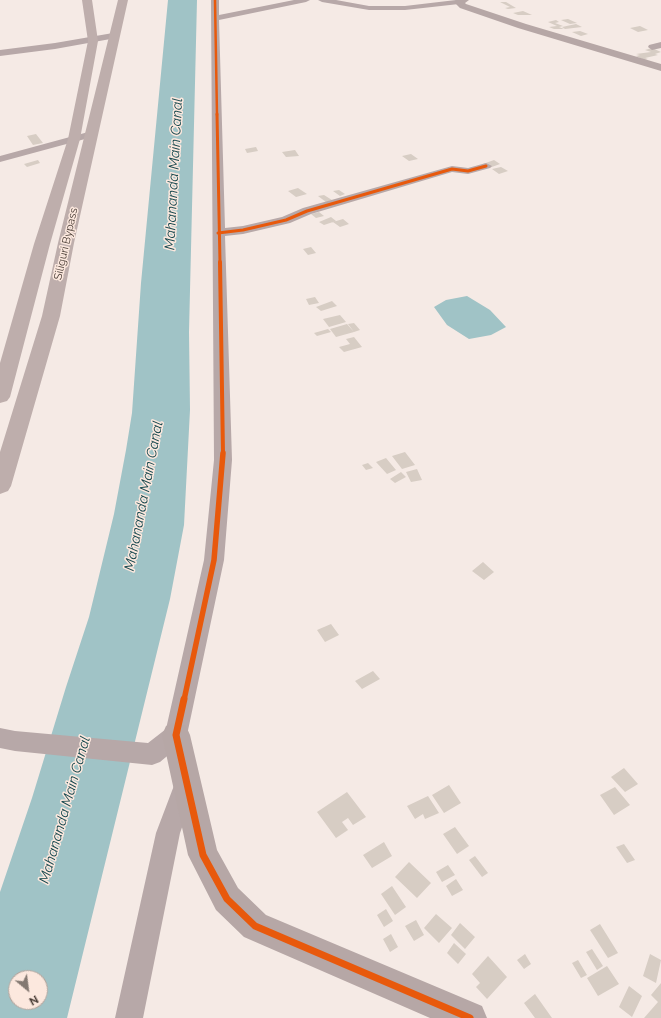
<!DOCTYPE html>
<style>
body{margin:0}
#map{position:relative;width:661px;height:1018px;overflow:hidden;background:#f5eae5;font-family:Raleway,sans-serif}
canvas{display:block}
.north{position:absolute;left:8px;top:970px;width:40px;height:40px;box-sizing:border-box;background:#fce8de;border:1px solid #b3a29a;border-radius:50%;rotate:151deg;font-size:11px;font-weight:700;line-height:16px;text-align:center;color:#463a33}
.north::after{content:'';display:block;margin:auto;width:14px;height:18px;background:#837871;clip-path:polygon(50% 0,100% 100%,50% 72%,0 100%)}
</style>
<div id="map">
<canvas width="661" height="1018"></canvas>
<div class="north">N</div>
</div>
<script>
const c = document.querySelector('canvas').getContext('2d');
c.lineJoin = 'round';
function fill(path, color) { c.fillStyle = color; c.fill(path, 'evenodd'); }
const shape = rows => new Path2D(rows.map(r => 'M' + r).join(''));
function trace(path, color, width, dash) { c.strokeStyle = color; c.lineWidth = width; c.lineCap = dash ? 'butt' : 'round'; c.setLineDash(dash || []); c.stroke(path); }
function label(font, color, halo, rows, align = 'center') {
  c.font = font + ' Raleway,sans-serif'; c.lineWidth = 3; c.setLineDash([]); c.textBaseline = 'middle'; c.strokeStyle = halo; c.fillStyle = color; for (const [text, x, y, turn = 0] of rows) {
    c.save(); c.translate(x, y); c.rotate((+turn || 0) * Math.PI / 180); c.textAlign = isNaN(turn) ? turn : align; if (halo) c.strokeText(text, 0, 0); c.fillText(text, 0, 0); c.restore();
  }
}
fill(shape([
 [168,0,197,0,189,332,190,410,184,525,170,599,67,1018,0,1018,0,892,32,798,66,687,89,617,114,514,126,450,132,413,141,283],
 [16,978,40,978,40,1002,16,1002],
 [467,296,490,310,506,327,491,335,469,339,447,325,434,307,446,300]
]), '#a0c3c6');
fill(shape([
 [500,2,506,2,516,8,508,9,505,8,510,7],
 [523,11,532,15,518,15,513,13],
 [568,19,577,23,570,24,561,20],
 [556,20,559,22,555,23,563,26,559,27,564,29,554,29,549,27,557,26,548,22],
 [576,24,582,27,565,29,562,27],
 [640,26,648,30,638,32,630,28],
 [580,31,588,34,581,36,572,32],
 [652,48,661,52,655,54,658,55,645,58,648,59,644,60,636,56,640,55,636,54,651,52,645,50],
 [36,134,43,143,33,145,27,136],
 [256,147,258,151,247,153,245,149],
 [295,150,299,156,286,157,282,152],
 [411,154,418,159,409,161,402,156],
 [38,160,40,163,27,167,24,164],
 [494,160,500,164,489,168,483,164],
 [501,167,508,171,499,174,492,169],
 [298,188,307,194,296,197,288,191],
 [339,190,345,194,340,196,333,191],
 [324,195,332,200,326,202,318,196],
 [319,212,324,216,316,218,311,214],
 [331,217,336,221,324,225,319,222],
 [343,219,349,224,340,227,333,222],
 [311,247,316,253,308,255,303,249],
 [315,297,319,303,309,305,306,299],
 [332,301,337,306,321,311,316,307],
 [340,315,346,322,329,327,323,319],
 [354,323,360,330,354,332,348,324],
 [347,324,354,332,336,337,330,329],
 [328,329,331,332,317,336,314,333],
 [354,337,362,347,344,352,339,347,350,344,346,339],
 [405,452,415,465,402,469,392,456],
 [386,458,396,470,387,474,376,462],
 [368,463,373,468,366,470,362,465],
 [417,469,422,480,411,482,406,472],
 [401,472,406,477,395,483,390,479],
 [483,562,494,572,484,580,472,571],
 [331,624,339,635,325,642,317,630],
 [373,671,380,679,362,689,355,681],
 [624,768,638,784,625,792,611,777],
 [449,785,461,803,444,813,432,795],
 [615,787,630,805,614,815,600,795],
 [347,792,366,817,353,825,348,818,342,822,348,830,336,838,317,812],
 [428,796,439,813,425,819,423,814,415,819,407,806],
 [455,827,469,846,457,854,443,834],
 [384,842,392,856,372,868,363,855],
 [624,844,635,860,627,863,616,847],
 [475,856,488,873,482,877,469,860],
 [409,862,431,883,417,898,395,877],
 [448,865,455,875,442,882,436,872],
 [456,879,463,890,452,896,446,886],
 [392,886,406,907,395,915,381,894],
 [386,909,393,921,384,927,377,915],
 [436,914,452,928,439,943,424,928],
 [416,920,424,935,414,941,405,926],
 [460,923,475,937,465,949,451,935],
 [600,924,618,953,608,958,590,930],
 [391,934,398,947,390,952,383,939],
 [454,943,466,954,458,964,447,953],
 [592,949,603,966,597,970,586,952],
 [525,954,531,964,524,969,517,960],
 [650,954,661,960,656,983,643,976],
 [488,956,507,977,487,999,476,987,480,983,472,974],
 [578,960,587,975,581,978,572,963],
 [607,966,619,984,598,996,587,978],
 [661,983,661,1018,644,1018,658,1002,651,995],
 [629,986,642,996,632,1017,619,1007],
 [535,994,552,1018,535,1018,524,1003]
]), '#d7cdc4');
fill(shape([
 [211,0,219,0,219,15,294,0,310,0,306,2,219,20,225,228,243,226,282,217,303,208,452,166,468,168,486,163,492,166,490,168,468,174,452,172,311,214,290,223,243,234,225,236,232,460,224,560,187,735,184,742,160,762,152,765,15,751,0,748,0,728,15,731,148,743,166,729,204,560,214,460,211,0],
 [318,0,336,0,369,6,405,6,456,0,462,0,463,2,459,4,405,10,369,10,322,2,318,0],
 [113,33,117,36,116,38,55,49,0,56,0,50,55,43,113,33],
 [661,42,661,48,652,50,648,47,649,45,661,42],
 [92,131,97,134,96,136,0,162,0,156,92,131],
 [186,772,194,775,198,783,180,833,143,1018,115,1018,156,833,178,775,186,772]
]), '#b7a8a8');
fill(shape([
 [456,0,469,0,465,3,466,4,526,24,661,64,661,71,518,28,460,8,454,2,456,0],
 [176,722,186,726,190,735,217,850,238,888,266,915,482,1006,487,1018,430,1018,244,937,216,910,188,855,162,735,166,726,176,722]
]), '#b6a7a6');
fill(shape([
 [82,0,92,0,98,41,80,139,50,244,10,397,7,401,0,403,0,363,34,244,68,139,88,41,82,0],
 [118,0,128,0,74,243,60,316,11,486,8,491,0,494,0,452,42,316,58,243,118,0]
]), '#beaeac');
trace(shape([
 [215,0,217,115]
]), '#e8590c', 2.5);
trace(shape([
 [217,114,220,263],
 [218,233,243,230,286,220,307,211,452,169,468,171,486,166]
]), '#e8590c', 3);
trace(shape([
 [220,262,223,454]
]), '#e8590c', 4);
trace(shape([
 [184,700,214,560,223,453]
]), '#e8590c', 5.5);
trace(shape([
 [184,699,176,735,203,855,227,899,255,926,470,1018]
]), '#e8590c', 7);
label('11px', '#463a33', '#fce8de', [
 ["Siliguri Bypass",66,244,-77]
]);
label('italic 14px', '#16484e', '#fce8de', [
 ["Mahananda Main Canal",174,174,-87],
 ["Mahananda Main Canal",144,496,-79],
 ["Mahananda Main Canal",65,810,-74]
]);
</script>
